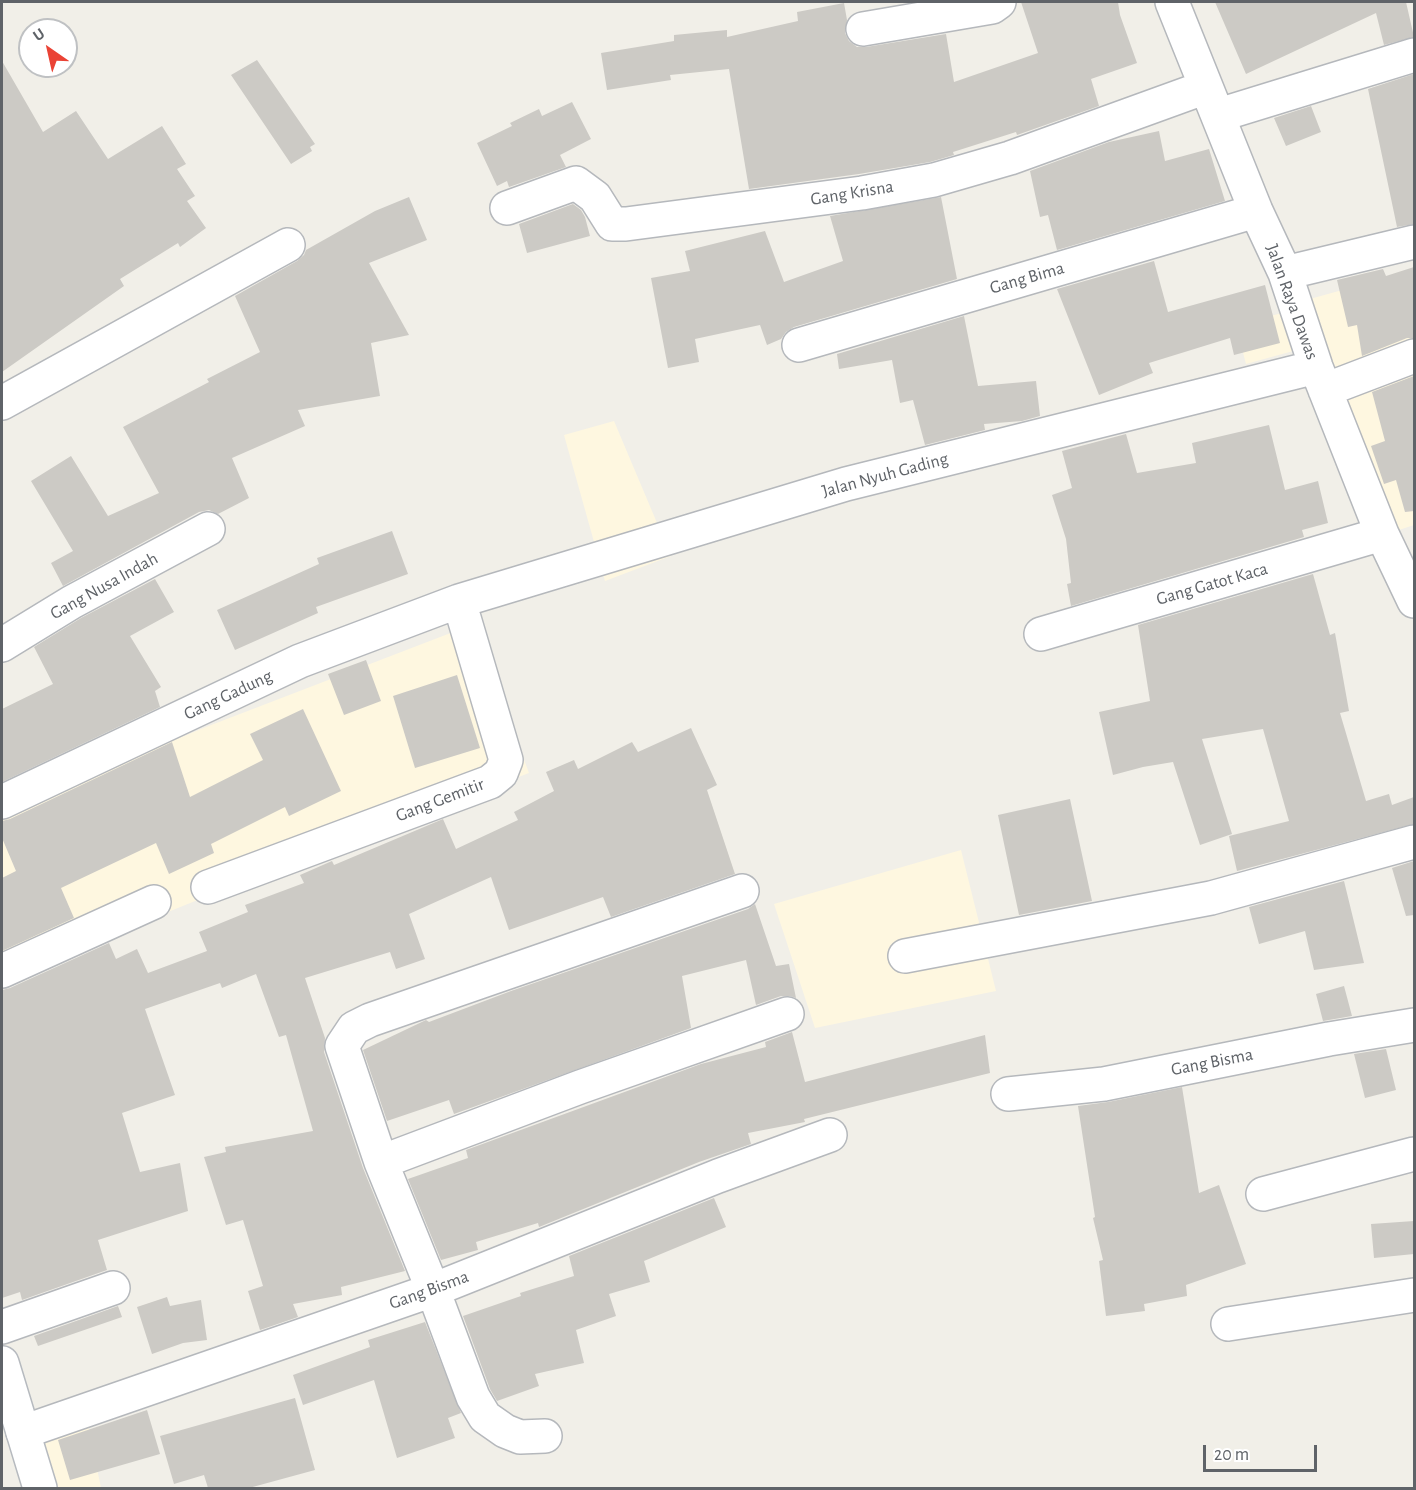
<!DOCTYPE html>
<style>
body{margin:0}
#map{position:relative;width:1416px;height:1490px;overflow:hidden;background:#f1efe8;font-family:"Alegreya Sans",sans-serif}
canvas{display:block}
.frame{position:absolute;inset:0;border:3px solid #5f6368;pointer-events:none}
.north{position:absolute;left:18px;top:18px;width:60px;height:60px;box-sizing:border-box;background:#fff;border:2px solid #bfc1c3;border-radius:50%;rotate:326deg;font-size:16px;font-weight:700;line-height:24px;text-align:center;color:#5f6368}
.north::after{content:'';display:block;margin:auto;width:21px;height:27px;background:#ea4335;clip-path:polygon(50% 0,100% 100%,50% 72%,0 100%)}
.scale{position:absolute;left:1203px;top:1445px;width:114px;height:27px;box-sizing:border-box;border:3px solid #5f6368;border-top:0;padding-left:8px;font-size:18px;line-height:21px;white-space:nowrap;color:#5f6368;-webkit-text-stroke:4px #fff;paint-order:stroke}
</style>
<div id="map">
<canvas width="1416" height="1490"></canvas>
<div class="frame"></div>
<div class="north">U</div>
<div class="scale">20 m</div>
</div>
<script>
const c = document.querySelector('canvas').getContext('2d');
c.lineJoin = 'round';
function fill(path, color) { c.fillStyle = color; c.fill(path, 'evenodd'); }
const shape = rows => new Path2D(rows.map(r => 'M' + r).join(''));
function trace(path, color, width, dash) { c.strokeStyle = color; c.lineWidth = width; c.lineCap = dash ? 'butt' : 'round'; c.setLineDash(dash || []); c.stroke(path); }
function label(font, color, halo, rows, align = 'center') {
  c.font = font + ' "Alegreya Sans",sans-serif'; c.lineWidth = 6; c.setLineDash([]); c.textBaseline = 'middle'; c.strokeStyle = halo; c.fillStyle = color; for (const [text, x, y, turn = 0] of rows) {
    c.save(); c.translate(x, y); c.rotate((+turn || 0) * Math.PI / 180); c.textAlign = isNaN(turn) ? turn : align; if (halo) c.strokeText(text, 0, 0); c.fillText(text, 0, 0); c.restore();
  }
}
fill(shape([
 [1414,270,1414,525,1393,532,1304,348,1246,364,1236,326,1292,310,1292,304],
 [614,421,671,556,605,581,564,435],
 [474,624,529,773,220,891,2,979,2,811,206,727],
 [961,850,996,991,815,1028,774,904],
 [87,1419,101,1488,51,1488,40,1432]
]), '#fef7e0');
fill(shape([
 [1021,2,1118,2,1120,15,1137,63,1091,79,1099,106,1017,135,1016,132,953,152,954,155,930,162,859,174,749,189,729,69,670,75,671,80,607,90,601,53,674,41,674,35,727,30,727,37,798,21,797,12,844,3,847,20,845,33,849,41,857,47,866,47,946,34,954,82,1038,53],
 [1215,2,1406,2,1414,37,1384,45,1376,13,1246,74],
 [257,60,315,144,310,147,312,151,291,164,231,75],
 [2,61,43,132,76,111,108,159,162,126,186,164,177,169,195,196,187,201,206,228,180,247,178,243,120,279,124,286,2,372],
 [1414,74,1414,224,1397,227,1368,89],
 [572,102,591,139,560,155,566,167,509,187,507,181,497,186,477,143,512,126,510,123,539,109,542,116],
 [1311,106,1321,132,1286,146,1274,118],
 [1159,131,1165,161,1209,149,1225,201,1057,250,1048,215,1040,217,1030,171,1109,142],
 [409,197,427,240,369,263,409,335,371,343,380,396,298,410,305,426,232,458,249,498,218,514,209,510,199,512,63,586,51,563,73,551,31,481,71,456,108,516,159,493,123,427,209,382,207,379,260,352,235,296,297,261,304,255,306,250,375,211],
 [941,197,957,279,794,327,786,332,781,339,767,345,760,325,695,339,699,362,668,368,651,278,690,271,685,251,765,231,784,282,843,261,830,216],
 [573,204,581,210,585,217,590,236,527,253,519,224],
 [1154,261,1168,312,1265,285,1280,343,1234,355,1230,338,1149,363,1153,373,1099,395,1057,289],
 [1414,267,1414,338,1407,338,1362,356,1357,325,1348,327,1337,280,1383,269,1386,276],
 [964,316,978,386,1036,381,1040,416,1022,421,984,424,985,430,925,445,913,400,900,403,892,360,839,369,837,354],
 [1414,376,1414,511,1405,512,1396,480,1384,484,1371,446,1385,441,1372,392],
 [1269,425,1285,490,1318,481,1328,523,1302,530,1304,537,1071,606,1067,584,1071,583,1066,539,1052,495,1072,488,1062,451,1126,434,1137,473,1196,463,1192,443],
 [392,531,408,574,316,607,318,613,235,650,217,610,319,564,317,558],
 [1313,574,1330,635,1335,633,1349,711,1340,713,1366,801,1389,794,1392,805,1414,797,1414,824,1237,871,1229,836,1289,821,1263,729,1202,739,1232,834,1200,845,1173,762,1143,767,1113,775,1099,712,1150,701,1138,625],
 [155,579,174,612,130,636,161,687,155,691,160,707,2,782,2,709,53,684,34,647,81,618],
 [366,660,381,701,344,715,328,674],
 [457,675,480,748,415,768,393,696],
 [303,709,341,791,289,816,285,807,211,844,214,853,169,874,156,843,61,888,74,918,2,951,2,878,16,871,2,838,2,821,10,819,172,742,190,797,263,760,250,734],
 [691,728,717,785,707,790,735,874,611,917,603,897,509,930,491,877,409,914,425,959,396,969,390,952,305,978,325,1038,324,1052,363,1168,405,1271,341,1287,342,1295,293,1304,298,1317,260,1330,248,1291,263,1286,243,1220,226,1225,204,1157,226,1152,225,1147,313,1131,286,1035,279,1037,256,974,222,988,220,983,145,1009,175,1095,122,1113,140,1172,180,1163,188,1211,98,1240,107,1270,22,1300,20,1292,2,1298,2,990,10,988,109,943,116,959,137,949,148,973,207,951,199,932,248,912,245,905,304,883,300,875,332,861,334,865,443,819,456,849,518,820,514,812,554,791,546,772,574,760,578,769,632,742,638,752],
 [1070,799,1092,901,1019,915,998,815],
 [1414,861,1414,915,1406,916,1392,868],
 [1344,881,1364,963,1314,970,1305,931,1259,944,1249,907],
 [755,904,776,966,789,964,796,998,790,996,781,996,756,1005,746,960,682,976,691,1028,454,1114,449,1100,387,1121,363,1050,426,1020,429,1022,511,991,748,909],
 [1344,986,1352,1016,1323,1021,1316,994],
 [792,1032,805,1082,985,1035,990,1073,804,1119,805,1122,748,1133,751,1144,699,1162,539,1227,538,1223,476,1242,478,1250,441,1260,408,1179,468,1158,466,1150,701,1064,766,1047,765,1042],
 [1386,1049,1396,1090,1365,1098,1354,1054],
 [1182,1087,1199,1193,1219,1185,1246,1264,1186,1285,1187,1296,1144,1304,1145,1311,1106,1316,1099,1261,1103,1260,1093,1218,1095,1217,1078,1106,1108,1102],
 [714,1198,726,1227,644,1261,650,1282,609,1294,616,1316,576,1330,584,1363,535,1374,539,1386,497,1401,490,1389,463,1316,521,1296,520,1293,574,1276,569,1256],
 [1414,1221,1414,1254,1374,1258,1371,1224],
 [167,1297,170,1306,201,1300,207,1340,183,1343,152,1354,137,1307],
 [118,1306,122,1317,38,1346,34,1336],
 [425,1322,461,1413,448,1418,455,1438,397,1458,374,1380,303,1405,293,1375,370,1347,368,1340],
 [295,1398,315,1470,249,1488,208,1488,204,1475,174,1484,160,1436],
 [147,1410,160,1454,70,1480,58,1440]
]), '#cccac5');
const street = shape([
 [1172,2,1256,211,1285,273,1316,367,1382,534,1414,601],
 [863,29,992,7,999,2],
 [1219,115,1414,55],
 [507,208,576,183,595,197,612,224,626,224,862,193,934,180,1010,158,1206,87],
 [1285,273,1414,242],
 [799,345,1256,211],
 [1325,390,1414,356],
 [2,403,288,245],
 [1041,634,1382,534],
 [2,645,72,602,208,529],
 [2,802,300,661,459,601,846,484,1316,367],
 [208,887,490,782,501,773,506,760,459,601],
 [905,956,1211,898,1414,842],
 [2,971,154,902],
 [1008,1094,1104,1084,1329,1039,1414,1025],
 [381,1162,580,1087,787,1014],
 [1263,1194,1414,1154],
 [1228,1324,1414,1295],
 [2,1327,113,1288],
 [23,1432,433,1290,718,1176,830,1135],
 [545,1436,520,1437,505,1431,485,1417,473,1397,433,1290,381,1162,342,1046,354,1028,370,1020,742,891]
]);
const secondary = shape([
 [2,1363,40,1488]
]);
trace(street, '#b5b8bc', 36);
trace(secondary, '#b6babf', 36);
trace(street, '#fff', 33);
trace(secondary, '#fff', 33);
label('18px', '#5f6368', '#fff', [
 ["Gang Krisna",852,193,-9],
 ["Gang Bima",1027,278,-16],
 ["Jalan Raya Dawas",1292,302,70],
 ["Jalan Nyuh Gading",885,475,-15],
 ["Gang Gatot Kaca",1212,584,-16],
 ["Gang Nusa Indah",104,586,-29],
 ["Gang Gadung",228,695,-25],
 ["Gang Gemitir",440,800,-21],
 ["Gang Bisma",1212,1062,-11],
 ["Gang Bisma",429,1290,-20]
]);
</script>
